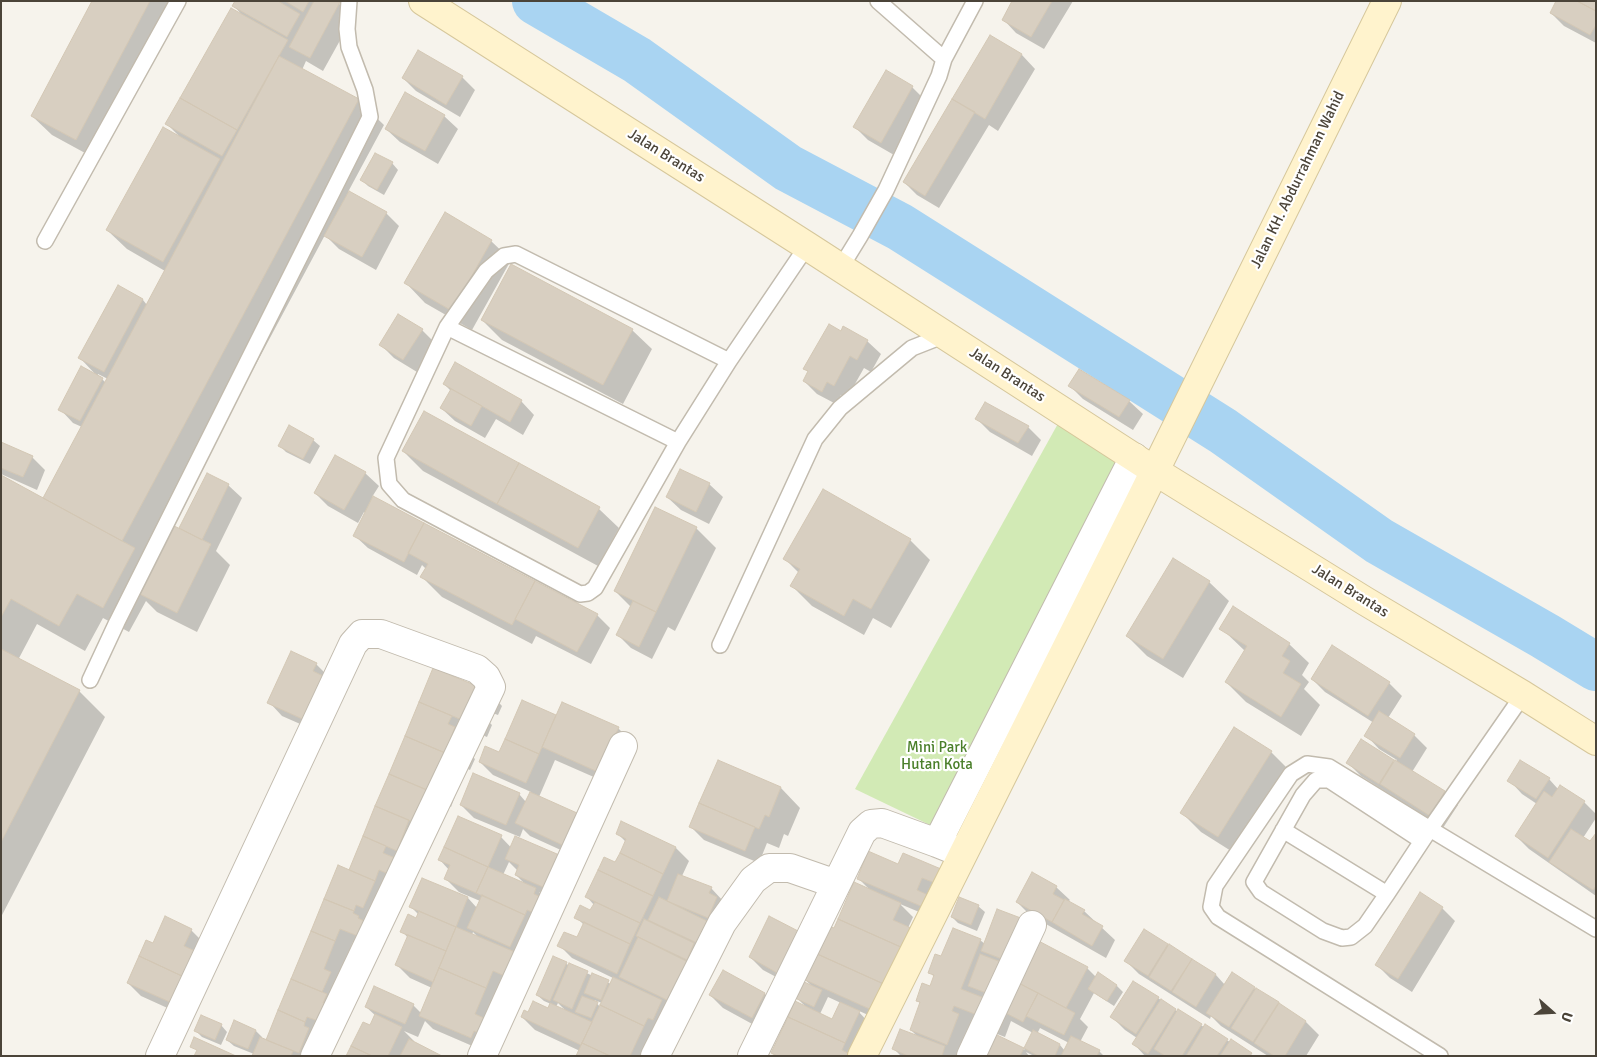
<!DOCTYPE html>
<style>
body{margin:0}
#map{position:relative;width:1597px;height:1057px;overflow:hidden;background:#f6f3ec;font-family:Signika,sans-serif}
canvas{display:block}
.frame{position:absolute;inset:0;border:2px solid #4b4439;pointer-events:none}
.north{position:absolute;left:1527px;top:987px;width:50px;height:50px;-webkit-text-stroke:4px #fff;paint-order:stroke;rotate:109deg;font-size:14px;font-weight:700;line-height:20px;text-align:center;color:#4b4439}
.north::after{content:'';display:block;margin:auto;width:18px;height:22px;background:#4b4439;clip-path:polygon(50% 0,100% 100%,50% 72%,0 100%)}
</style>
<div id="map">
<canvas width="1597" height="1057"></canvas>
<div class="frame"></div>
<div class="north">U</div>
</div>
<script>
const c = document.querySelector('canvas').getContext('2d');
c.lineJoin = 'round';
function fill(path, color) { c.fillStyle = color; c.fill(path, 'evenodd'); }
const shape = rows => new Path2D(rows.map(r => 'M' + r).join(''));
function trace(path, color, width, dash) { c.strokeStyle = color; c.lineWidth = width; c.lineCap = dash ? 'butt' : 'round'; c.setLineDash(dash || []); c.stroke(path); }
function label(font, color, halo, rows, align = 'center') {
  c.font = font + ' Signika,sans-serif'; c.lineWidth = 4.5; c.setLineDash([]); c.textBaseline = 'middle'; c.strokeStyle = halo; c.fillStyle = color; for (const [text, x, y, turn = 0] of rows) {
    c.save(); c.translate(x, y); c.rotate((+turn || 0) * Math.PI / 180); c.textAlign = isNaN(turn) ? turn : align; if (halo) c.strokeText(text, 0, 0); c.fillText(text, 0, 0); c.restore();
  }
}
fill(shape([
 [1060,420,1143,473,959,839,855,789]
]), '#d2eab5');
fill(shape([
 [93,1,168,1,176,9,96,159,52,135,32,116],
 [236,1,336,1,353,17,323,71,306,61,302,70,358,100,384,125,348,192,386,213,399,226,376,270,339,249,325,235,170,525,185,532,181,528,228,485,242,498,216,551,230,565,197,632,157,612,146,601,129,632,103,618,85,651,37,624,18,660,79,691,105,717,1,917,1,477,43,500,82,427,73,423,60,409,97,376,80,358,118,287,143,300,147,305,165,271,127,249,107,230,180,137,167,124,243,16,234,6],
 [98,374,108,379,106,383,98,375],
 [1014,1,1073,1,1044,49,1016,33,1003,19],
 [1596,1,1596,43,1564,26,1551,13],
 [991,37,1022,55,1035,69,998,131,989,125,939,208,917,195,904,182],
 [462,77,475,90,460,117,416,91,403,78],
 [912,87,925,100,894,155,868,140,855,127],
 [444,116,458,129,438,164,400,142,386,129],
 [392,163,398,170,384,195,368,186,362,180],
 [491,241,511,260,472,330,425,303,406,283],
 [482,320,632,330,652,349,623,404,502,340],
 [422,330,435,343,417,372,394,358,380,344],
 [841,332,867,341,881,354,871,372,864,368,847,398,841,395,836,404,817,394,804,381,809,372,805,369],
 [455,364,521,401,534,415,523,435,496,419,485,438,455,421,441,408,451,391,444,384],
 [1070,386,1129,401,1143,414,1133,430,1083,399],
 [977,419,1028,427,1041,440,1032,456,990,432],
 [313,440,320,446,310,464,286,452,279,445],
 [1,443,32,457,45,470,37,490,1,474],
 [403,451,599,509,619,528,598,566,423,471],
 [365,473,379,486,372,497,597,615,610,628,591,664,536,636,532,644,442,597,422,577,426,569,422,565,417,575,368,548,354,535,366,513,364,512,358,523,328,506,315,493],
 [709,484,723,497,709,524,681,510,667,497],
 [656,508,696,528,716,548,675,631,668,627,652,659,631,648,618,635,631,607,615,591],
 [910,540,930,560,891,628,873,618,864,635,812,606,792,586,799,573,785,559],
 [1209,582,1229,601,1183,678,1147,656,1127,636],
 [1221,628,1289,644,1309,663,1302,675,1309,682,1304,689,1320,705,1301,736,1246,702,1226,682,1245,651],
 [316,664,329,677,323,734,282,716,269,702],
 [433,670,489,692,502,706,498,715,484,710,482,715,492,725,487,737,465,728,465,749,475,759,470,770,463,767,462,778,451,807,442,803,443,819,435,838,423,833,371,949,353,942,337,980,316,1056,254,1056,254,1054,234,1046,227,1040,256,1031,262,1037,261,1039,267,1042,350,871],
 [1312,679,1389,683,1402,696,1388,718,1414,735,1427,748,1412,772,1444,792,1458,805,1443,828,1361,776,1348,763,1393,761,1395,763,1397,760,1379,749,1366,735,1374,723,1325,692],
 [523,702,557,717,618,728,631,741,612,785,555,760,539,797,585,861,530,836,523,829,520,837,474,818,461,805,519,794,526,802,531,792,493,775,480,762,500,754],
 [1271,752,1291,772,1239,856,1201,832,1182,813],
 [1549,779,1558,789,1560,787,1584,802,1596,814,1596,818,1583,838,1590,843,1596,835,1596,896,1529,849,1516,836,1537,804,1522,794,1509,780],
 [781,788,800,808,788,836,784,834,779,848,767,843,759,863,704,840,690,826],
 [622,823,676,848,689,861,682,876,711,888,724,902,649,1056,578,1056,580,1051,535,1030,522,1017,528,1014,548,1010,551,1004,544,1001,537,995,553,958,611,984,613,978,572,958,559,945,577,939,584,925,576,917,591,912,594,905,587,897,616,864,626,842,617,833],
 [594,1000,602,1003,600,1007],
 [558,1003,566,1011,556,1007],
 [501,837,563,902,539,892,549,902,484,1051,433,1029,425,1021,418,1037,404,1031,414,1041,414,1043,439,1056,348,1056,371,1027,376,1016,366,1007,413,1005,421,1013,432,988,410,978,397,965,408,938,402,931,417,919,419,915,411,907,422,879,468,898,477,908,480,901,459,892,445,878,449,870,440,860],
 [509,862,518,871,516,875,526,885,503,875],
 [473,932,479,938,472,935],
 [898,865,940,870,936,919,900,904,913,917,908,928,888,1024,857,1010,872,1026,859,1056,776,1056,773,1053,806,1007,796,997,812,986,804,979,835,929,870,890,858,878],
 [828,997,841,1003,833,1020,820,1014],
 [1056,887,1070,900,1068,902,1084,911,1115,940,1106,958,1030,915,1017,902],
 [978,906,985,912,977,931,958,923,952,917],
 [1442,908,1455,921,1412,992,1390,978,1377,965],
 [191,930,204,943,185,1016,141,996,128,983,153,945],
 [1145,931,1216,975,1225,985,1254,988,1306,1022,1319,1035,1306,1056,1268,1056,1221,1026,1211,1016,1210,1019,1139,974,1126,961],
 [800,933,793,986,763,970,750,957],
 [980,940,985,944,1036,940,1087,968,1096,977,1098,974,1117,986,1123,992,1114,1006,1094,993,1080,1019,1088,1027,1080,1042,1099,1051,1104,1056,1034,1056,1026,1052,1029,1056,986,1056,996,1036,1024,1050,1033,1033,1011,1021,1005,1037,974,1025,970,1056,901,1056,894,1049,918,1037,911,1030,921,1004,917,1000,930,988,934,977,930,972,942,958],
 [1040,1028,1069,1043,1065,1051,1060,1045,1037,1034],
 [723,971,765,994,778,1007,765,1031,723,1008,710,995],
 [1158,998,1178,1012,1230,1042,1231,1041,1253,1056,1145,1056,1134,1044,1137,1038,1125,1030,1112,1017],
 [221,1025,227,1032,221,1045,202,1037,196,1031]
]), '#0003');
trace(shape([
 [536,1,637,60,788,168,900,227,1223,431,1379,541,1545,636,1596,667]
]), '#a9d4f2', 48);
const building = shape([
 [92,1,150,1,76,140,31,116,92,1],
 [235,1,278,1,300,14,287,37,232,6,235,1],
 [285,1,309,1,303,12,285,1],
 [314,1,340,2,310,58,289,47,314,1],
 [1012,1,1052,1,1031,37,1002,20,1012,1],
 [1556,1,1577,1,1596,11,1596,25,1590,35,1550,13,1556,1],
 [1577,1,1596,1,1596,11,1577,1],
 [231,8,288,40,237,130,180,98,231,8],
 [990,35,1022,54,985,119,952,99,990,35],
 [418,50,463,76,446,105,402,78,418,50],
 [279,56,359,99,122,541,43,498,279,56],
 [886,70,913,86,881,143,853,127,886,70],
 [405,92,445,115,425,151,385,129,405,92],
 [180,98,237,130,222,156,165,124,180,98],
 [952,99,975,112,925,196,903,182,952,99],
 [163,127,220,159,163,262,106,230,163,127],
 [375,153,393,162,377,190,360,180,375,153],
 [349,191,387,212,362,257,324,236,349,191],
 [445,212,492,240,452,311,404,283,445,212],
 [511,264,633,329,603,385,481,320,511,264],
 [118,285,143,299,104,372,78,358,118,285],
 [398,314,423,329,403,360,379,345,398,314],
 [829,324,841,331,843,326,868,340,857,360,850,356,834,386,827,382,822,392,803,381,808,371,803,369,829,324],
 [455,362,522,400,510,422,443,384,455,362],
 [81,366,103,378,80,421,58,410,81,366],
 [1079,369,1130,400,1119,417,1068,386,1079,369],
 [451,389,482,406,471,426,440,408,451,389],
 [985,402,1029,426,1018,443,975,419,985,402],
 [424,411,519,463,497,504,402,451,424,411],
 [289,425,314,439,303,459,278,446,289,425],
 [1,442,33,456,23,477,1,468,1,442],
 [335,455,366,472,344,510,314,493,335,455],
 [519,463,600,507,578,548,497,504,519,463],
 [680,469,710,483,696,512,666,497,680,469],
 [207,473,229,484,202,540,179,528,207,473],
 [1,475,135,548,103,608,77,594,59,626,11,599,1,617,1,475],
 [823,489,911,539,871,609,853,599,844,616,790,586,800,569,783,559,823,489],
 [373,496,424,523,404,562,353,536,373,496],
 [655,507,697,527,656,612,614,591,655,507],
 [424,523,535,581,512,625,420,577,428,564,408,553,424,523],
 [170,524,211,544,177,613,136,592,170,524],
 [1173,558,1210,581,1163,659,1126,636,1173,558],
 [535,581,598,614,577,652,515,619,535,581],
 [633,601,656,612,639,647,616,635,633,601],
 [1233,606,1290,643,1282,656,1290,661,1283,673,1301,684,1281,717,1225,682,1247,646,1219,629,1233,606],
 [1332,645,1390,682,1368,716,1311,679,1332,645],
 [1,649,80,690,1,842,1,649],
 [291,651,317,663,313,671,329,679,309,722,267,703,291,651],
 [433,668,489,691,484,703,470,697,467,706,474,725,419,702,433,668],
 [522,700,556,715,539,754,505,739,522,700],
 [419,702,452,716,448,724,455,727,450,740,462,745,457,758,405,736,419,702],
 [562,702,619,727,598,772,542,747,562,702],
 [1379,711,1415,734,1400,758,1364,736,1379,711],
 [1234,727,1272,751,1218,837,1180,813,1234,727],
 [405,736,450,755,437,794,389,774,405,736],
 [505,739,539,754,526,783,479,762,485,746,499,752,505,739],
 [1361,739,1394,760,1379,784,1346,763,1361,739],
 [718,760,781,787,769,817,765,815,759,829,699,803,718,760],
 [1395,760,1445,791,1430,816,1380,784,1395,760],
 [1520,760,1550,778,1536,799,1507,781,1520,760],
 [473,773,520,793,506,825,460,805,473,773],
 [389,774,429,791,422,826,375,806,389,774],
 [1560,785,1585,801,1548,858,1515,836,1544,791,1552,797,1560,785],
 [530,792,586,817,571,849,515,823,530,792],
 [699,803,755,827,745,851,689,827,699,803],
 [375,806,409,820,397,851,363,836,375,806],
 [458,816,502,835,488,867,444,847,458,816],
 [621,821,676,847,663,874,620,853,626,839,616,834,621,821],
 [1571,829,1590,841,1596,833,1596,886,1593,890,1549,862,1571,829],
 [363,836,386,846,383,853,395,858,389,874,379,870,375,881,349,870,363,836],
 [515,836,564,857,550,890,515,875,519,865,505,859,515,836],
 [444,847,488,867,476,893,444,879,450,865,438,860,444,847],
 [868,851,898,864,903,853,941,869,935,883,922,878,917,890,928,895,923,907,857,879,868,851],
 [620,853,663,874,653,896,598,870,604,857,615,862,620,853],
 [338,865,375,881,363,908,356,905,354,911,324,899,338,865],
 [488,867,536,888,534,894,541,897,534,913,527,910,525,915,476,893,488,867],
 [598,870,653,896,640,923,585,897,598,870],
 [1032,872,1057,886,1053,894,1064,900,1052,922,1016,902,1032,872],
 [678,874,712,887,709,893,717,897,708,918,667,901,678,874],
 [422,878,468,897,456,927,409,907,422,878],
 [854,882,901,903,893,920,911,928,903,948,838,919,854,882],
 [1420,892,1443,907,1398,979,1375,965,1420,892],
 [482,895,525,915,510,947,467,928,482,895],
 [659,897,709,922,699,944,648,920,659,897],
 [959,897,979,905,971,925,951,917,959,897],
 [324,899,354,911,353,913,359,916,358,918,364,921,358,936,340,929,335,941,311,931,324,899],
 [1065,899,1085,910,1082,914,1103,926,1092,946,1052,922,1065,899],
 [595,902,640,923,630,944,574,918,580,905,590,910,595,902],
 [997,909,1026,920,1010,962,981,951,997,909],
 [419,911,456,927,446,951,400,932,408,914,416,918,419,911],
 [165,916,192,929,184,946,195,951,184,977,139,956,146,940,153,943,165,916],
 [769,916,800,932,779,974,749,957,769,916],
 [644,919,694,943,687,960,636,936,644,919],
 [838,919,903,948,886,985,815,953,827,925,834,928,838,919],
 [584,922,630,944,617,974,557,946,564,932,577,937,584,922],
 [456,927,515,952,505,976,493,971,486,988,439,968,456,927],
 [953,928,981,939,961,989,992,1001,985,1018,954,1006,952,1011,959,1014,947,1045,910,1030,920,1002,916,1001,922,983,930,986,934,975,928,973,935,954,941,956,953,928],
 [1144,929,1168,944,1148,976,1124,961,1144,929],
 [311,931,335,941,324,969,331,972,322,992,291,979,311,931],
 [408,935,446,951,433,982,395,965,408,935],
 [638,937,688,962,669,1001,619,977,638,937],
 [1033,938,1088,967,1066,1008,1011,979,1033,938],
 [1169,944,1192,959,1171,991,1149,977,1169,944],
 [815,953,886,985,874,1011,803,979,815,953],
 [980,954,1006,964,994,996,968,986,980,954],
 [139,956,184,977,172,1003,127,983,139,956],
 [553,956,567,962,550,1001,536,995,553,956],
 [1192,959,1216,974,1196,1007,1172,992,1192,959],
 [569,963,588,971,572,1009,553,1000,569,963],
 [439,968,486,988,475,1014,486,1019,480,1034,474,1031,471,1038,419,1016,439,968],
 [723,970,765,993,752,1018,709,995,723,970],
 [1098,972,1117,985,1107,1001,1088,989,1098,972],
 [1232,972,1255,987,1229,1027,1206,1013,1232,972],
 [592,973,609,980,601,1000,584,993,592,973],
 [613,977,662,1000,653,1020,648,1018,644,1026,600,1005,613,977],
 [291,979,327,994,323,1003,328,1004,321,1022,307,1017,305,1022,278,1010,291,979],
 [1011,979,1038,993,1023,1022,996,1008,1011,979],
 [802,981,822,990,814,1007,795,998,802,981],
 [1133,981,1159,997,1136,1034,1110,1017,1133,981],
 [374,986,414,1004,405,1024,365,1007,374,986],
 [1256,988,1279,1002,1253,1042,1231,1028,1256,988],
 [1038,993,1075,1013,1064,1035,1026,1016,1038,993],
 [582,996,598,1002,591,1018,575,1012,582,996],
 [1161,999,1176,1009,1148,1054,1132,1044,1161,999],
 [533,1001,548,1008,550,1003,592,1022,581,1045,521,1017,524,1010,528,1012,533,1001],
 [795,1001,832,1019,840,1002,860,1011,845,1043,788,1017,795,1001],
 [1279,1003,1306,1021,1285,1056,1274,1056,1254,1043,1279,1003],
 [600,1005,644,1026,630,1056,610,1056,582,1043,600,1005],
 [1178,1009,1202,1024,1182,1056,1165,1056,1154,1049,1178,1009],
 [278,1010,305,1022,304,1026,309,1028,299,1053,266,1040,278,1010],
 [375,1014,402,1027,388,1056,372,1056,351,1046,363,1022,370,1025,375,1014],
 [201,1015,222,1024,215,1040,194,1031,201,1015],
 [788,1017,845,1043,842,1050,853,1056,777,1056,771,1053,788,1017],
 [234,1020,256,1030,248,1049,226,1040,234,1020],
 [1205,1024,1228,1039,1217,1056,1186,1056,1205,1024],
 [900,1029,945,1046,942,1056,908,1056,892,1049,900,1029],
 [1033,1030,1060,1044,1055,1056,1038,1056,1024,1048,1033,1030],
 [995,1034,1024,1048,1020,1056,984,1056,995,1034],
 [1071,1036,1100,1050,1097,1056,1061,1056,1071,1036],
 [194,1037,236,1056,194,1056,197,1050,190,1047,194,1037],
 [260,1037,293,1051,291,1056,252,1056,260,1037],
 [409,1039,442,1056,400,1056,409,1039],
 [1231,1039,1252,1053,1250,1056,1220,1056,1231,1039],
 [582,1043,610,1056,576,1056,582,1043],
 [351,1046,372,1056,346,1056,351,1046]
]);
fill(building, '#d8cfc1');
trace(building, '#d3c7b4', 1);
const lane = shape([
 [944,59,975,1],
 [45,241,178,1],
 [841,267,860,236,886,190,939,76,944,59,878,1],
 [447,327,678,442],
 [729,361,516,254,504,256,486,271,447,327,386,458,389,484,403,500,580,594,588,593,595,588,678,442,729,361,807,246],
 [720,645,815,439,840,408,912,348,945,335],
 [90,680,117,622,370,117,365,90,349,47,347,29,349,1],
 [1283,830,1387,894],
 [1422,841,1329,780,1316,780,1303,795,1254,882,1261,892,1323,931,1342,938,1351,937,1365,926,1387,894,1422,841,1430,829,1596,929],
 [1440,1056,1218,917,1211,907,1215,886,1291,774,1307,764,1329,767,1430,829,1523,695]
]);
const street = shape([
 [962,853,937,843,1134,457],
 [160,1056,353,644,362,634,381,634,477,669,486,677,491,687,315,1056],
 [482,1056,623,746],
 [655,1056,722,923,753,880,769,868,790,868,836,884],
 [752,1056,862,832,871,824,882,823,937,843],
 [971,1056,1032,925]
]);
const secondary = shape([
 [423,1,807,246,1155,471,1365,601,1523,695,1596,741],
 [862,1056,1137,507,1387,1]
]);
trace(lane, '#c2bbae', 18);
trace(street, '#c2bbae', 30);
trace(secondary, '#d6c79b', 30);
trace(lane, '#fff', 15);
trace(street, '#fff', 28);
trace(secondary, '#fff3cd', 28);
label('15px', '#4b4439', '#fff', [
 ["Jalan Brantas",666,156,32],
 ["Jalan KH. Abdurrahman Wahid",1298,180,-64],
 ["Jalan Brantas",1007,375,33],
 ["Jalan Brantas",1350,591,32]
]);
label('15px', '#4a7f2a', '#fff', [
 ["Mini Park",937,748],
 ["Hutan Kota",937,765]
]);
</script>
